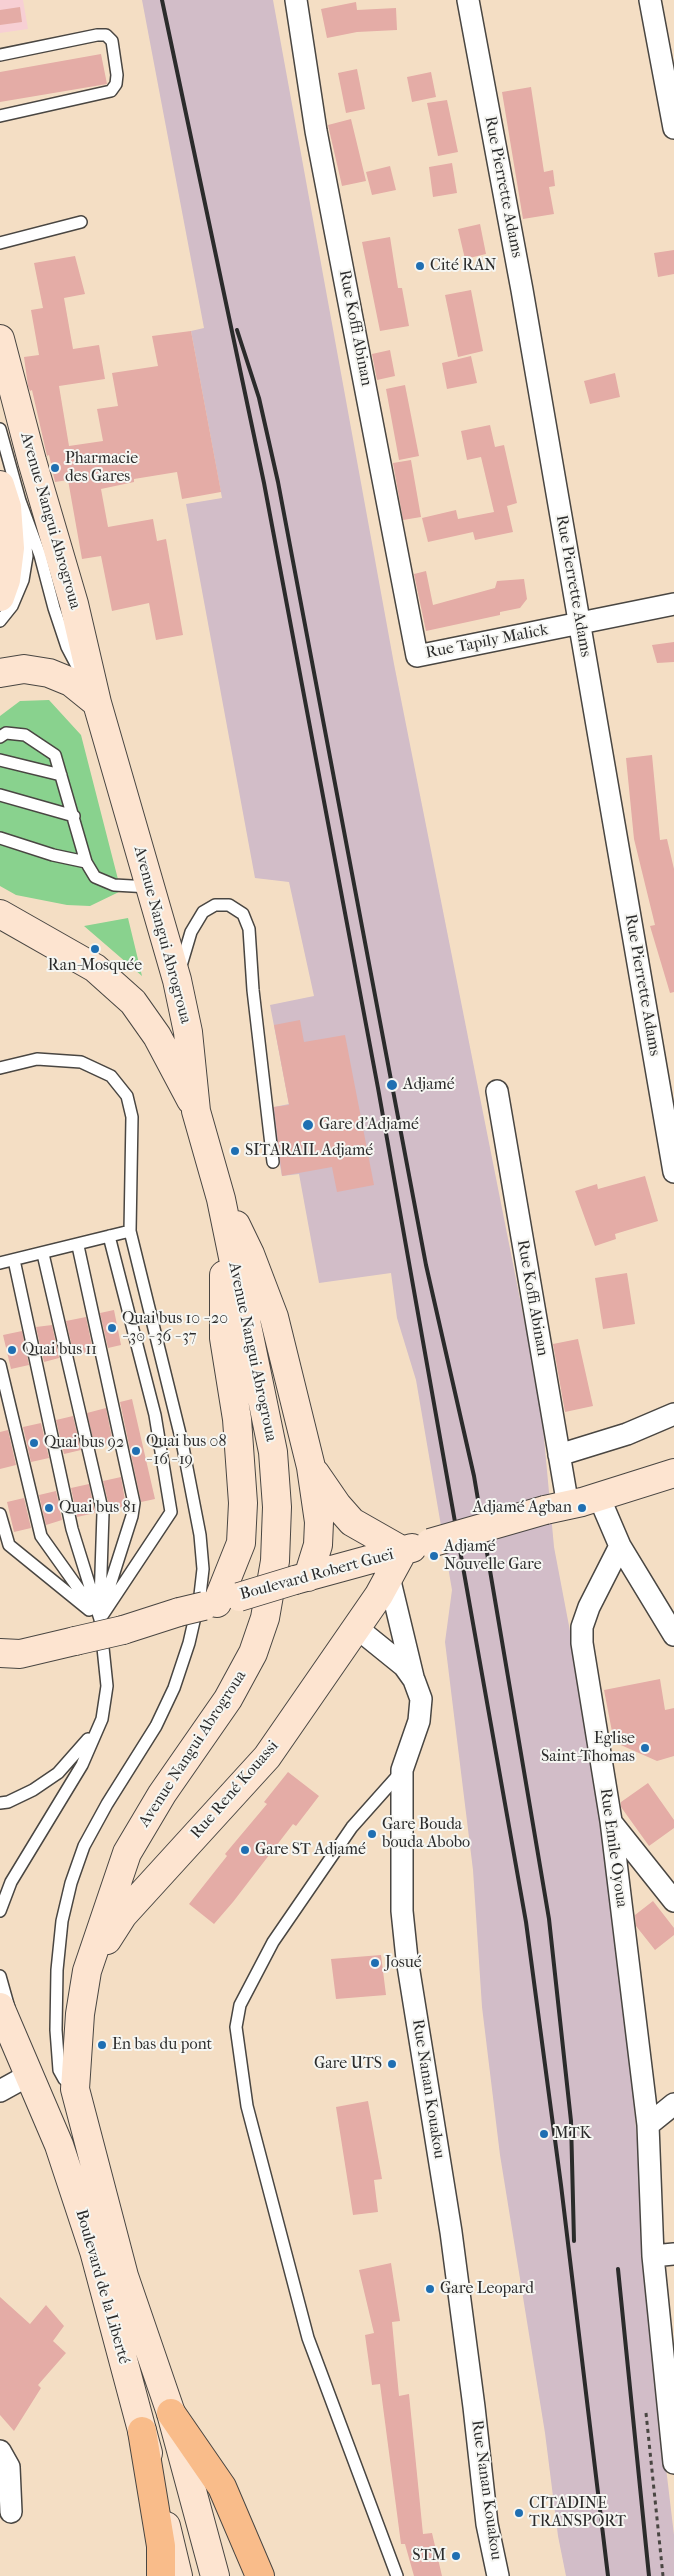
<!DOCTYPE html>
<meta charset="utf-8">
<style>
body{margin:0}
canvas{display:block;background:#f4dec4}
</style>
<canvas width="674" height="2576"></canvas>
<script>
const c = document.querySelector('canvas').getContext('2d');
c.lineJoin = 'round';
function fill(path, color) { c.fillStyle = color; c.fill(path, 'evenodd'); }
const shape = rows => new Path2D(rows.map(r => 'M' + r).join(''));
function trace(path, color, width, dash) { c.strokeStyle = color; c.lineWidth = width; c.lineCap = dash ? 'butt' : 'round'; c.setLineDash(dash || []); c.stroke(path); }
function label(font, color, halo, rows, align = 'center') {
  c.font = font + ' "IM FELL French Canon",serif'; c.lineWidth = 4; c.setLineDash([]); c.textBaseline = 'middle'; c.strokeStyle = halo; c.fillStyle = color; for (const [text, x, y, turn = 0] of rows) {
    c.save(); c.translate(x, y); c.rotate((+turn || 0) * Math.PI / 180); c.textAlign = isNaN(turn) ? turn : align; if (halo) c.strokeText(text, 0, 0); c.fillText(text, 0, 0); c.restore();
  }
}
fill(shape([
 [0,0,23,0,28,29,0,33]
]), '#f7cfd4');
fill(shape([
 [142,0,273,0,394,664,541,1405,554,1547,606,1820,625,1994,659,2409,674,2535,674,2576,566,2576,558,2536,545,2433,500,2155,482,2007,473,1870,445,1642,452,1590,416,1380,397,1318,391,1273,319,1283,299,1174,282,1176,269,1108,289,1104,270,1005,314,996,289,882,255,878,186,504,222,498,191,331,204,328]
]), '#d2bdc8');
fill(shape([
 [49,700,81,735,121,891,90,906,67,905,16,895,0,886,0,716,20,701],
 [128,918,142,976,84,926]
]), '#89d28e');
fill(shape([
 [356,2,357,10,396,8,397,30,357,32,327,38,321,9],
 [20,7,22,22,0,25,0,10],
 [101,54,107,84,0,102,0,72],
 [357,69,365,109,346,113,338,73],
 [431,72,436,97,412,102,407,77],
 [531,87,544,172,553,170,555,186,549,187,554,214,523,219,502,92],
 [447,100,458,152,438,156,427,103],
 [351,119,366,181,342,186,328,125],
 [452,163,457,193,433,197,429,167],
 [390,166,396,190,372,195,366,172],
 [480,224,486,254,465,259,458,229],
 [390,237,398,288,402,288,409,326,380,331,362,242],
 [674,250,674,274,658,277,654,253],
 [75,256,85,294,64,298,73,349,99,345,105,379,59,386,69,446,103,441,97,409,118,406,112,373,158,366,152,336,191,331,221,492,182,499,177,472,134,479,134,482,101,489,108,527,153,519,157,541,166,539,183,635,156,640,149,603,112,611,101,556,82,559,68,480,55,482,49,455,47,456,32,390,30,391,28,386,24,357,39,355,31,310,43,308,34,263],
 [471,290,483,351,458,357,445,295],
 [390,350,395,376,377,380,372,354],
 [471,356,477,383,447,389,442,363],
 [615,373,620,397,590,404,584,381],
 [405,385,419,456,399,460,386,389],
 [490,425,495,447,504,445,517,503,507,506,513,532,475,540,473,532,428,542,422,518,456,510,458,519,494,512,481,457,467,460,461,431],
 [411,460,421,517,403,520,393,463],
 [426,571,433,605,495,588,497,581,524,579,527,599,520,608,500,612,500,615,426,631,414,574],
 [674,642,674,662,657,663,652,645],
 [652,755,660,840,667,839,674,869,674,992,670,993,650,926,655,925,634,839,626,758],
 [300,1020,304,1042,345,1035,374,1185,337,1192,332,1167,282,1176,274,1107,289,1105,274,1025],
 [645,1176,658,1221,615,1234,616,1239,595,1246,575,1191,597,1184,598,1189],
 [627,1273,635,1324,603,1329,595,1278],
 [114,1310,121,1345,108,1348,100,1313],
 [86,1317,93,1351,74,1355,66,1321],
 [52,1325,59,1358,44,1362,36,1327],
 [22,1331,29,1365,11,1369,3,1335],
 [578,1339,593,1406,565,1412,553,1344],
 [132,1399,155,1499,141,1502,120,1402],
 [106,1408,113,1443,95,1447,87,1413],
 [73,1416,81,1450,64,1454,56,1420],
 [41,1423,49,1458,31,1462,23,1427],
 [8,1430,16,1465,0,1469,0,1432],
 [121,1477,126,1506,110,1510,103,1481],
 [89,1484,95,1513,77,1517,71,1488],
 [56,1491,62,1520,46,1525,39,1495],
 [24,1498,31,1528,14,1532,7,1502],
 [660,1679,665,1710,674,1708,674,1756,657,1761,614,1742,604,1690],
 [288,1772,319,1796,296,1826,293,1824,233,1902,214,1924,189,1904,227,1856,225,1854,267,1804,264,1802],
 [648,1783,674,1820,674,1828,649,1846,621,1807,621,1802],
 [653,1901,674,1928,674,1935,655,1950,636,1926,635,1915],
 [381,1955,386,1995,336,1999,331,1959],
 [368,2101,382,2179,374,2180,378,2212,353,2215,336,2107],
 [391,2263,400,2321,392,2322,399,2396,409,2394,423,2534,432,2533,442,2576,414,2576,405,2544,401,2544,380,2384,372,2385,365,2335,374,2333,359,2270],
 [0,2297,30,2324,46,2305,64,2326,53,2341,66,2353,38,2385,41,2388,14,2431,0,2415]
]), '#e4aca6');
const lane = shape([
 [0,55,97,35,106,35,112,41,117,75,116,84,111,91,0,116],
 [0,243,81,222],
 [0,429,20,501,40,555,54,608,67,647,78,668],
 [0,621,12,606,23,580,27,556,23,520],
 [0,737,6,733,25,735,55,755,86,862,95,877,114,885,150,887],
 [0,760,61,775],
 [0,795,74,816],
 [0,838,53,855,86,862],
 [180,969,191,932,203,912,215,905,229,905,243,914,249,929,253,990,273,1162],
 [0,1068,37,1059,81,1062,111,1076,127,1096,132,1117,130,1231,182,1442,200,1535,203,1569,200,1595,189,1643,174,1688,156,1726,107,1804,84,1846,71,1883,62,1921,57,1970,56,2030,59,2070,64,2079,72,2086],
 [78,1246,134,1503,132,1516,103,1607],
 [43,1254,103,1513,100,1602],
 [0,1263,130,1231],
 [0,1365,41,1536,93,1609],
 [0,1514,9,1545,89,1610],
 [100,1619,171,1512,155,1415,109,1236],
 [0,1803,8,1802,33,1790,58,1773,88,1739],
 [0,1911,11,1882,82,1765,102,1719,107,1686,100,1619,72,1529,14,1260],
 [0,1976,9,2008],
 [397,2576,308,2338,247,2106,236,2027,240,2005,273,1942,352,1827,401,1772]
]);
const street = shape([
 [296,0,316,131,417,656,674,604],
 [468,0,522,290,674,1172],
 [650,0,674,128],
 [497,1091,568,1506],
 [559,1455,627,1434,674,1414],
 [599,1497,620,1546,674,1635],
 [620,1546,589,1607,582,1627,582,1643,611,1821,648,2125,674,2104],
 [389,1577,413,1677],
 [357,1628,404,1666,414,1680,421,1699,419,1721,402,1770,402,1911,407,1959,451,2232,474,2407,487,2524,498,2576],
 [611,1822,674,1901],
 [0,2091,29,2075],
 [648,2125,653,2256],
 [674,2254,653,2256,674,2463],
 [0,2451,9,2467,11,2512]
]);
const secondary = shape([
 [0,339,32,461,74,604,97,703,177,980,188,1032,196,1111,221,1199,273,1452,277,1507,275,1561,265,1618,253,1653,228,1699,162,1794,127,1853,87,1971,80,2014,75,2089,124,2276,171,2413,215,2576],
 [0,485,7,507,10,548,6,580,0,597],
 [0,673,24,669,49,673,71,682,97,703],
 [0,914,95,968,133,1002,157,1036,191,1100],
 [236,1225,250,1254,274,1317,311,1467,319,1522,318,1545,308,1577],
 [315,1473,337,1505,352,1522,403,1551],
 [545,1510,582,1502,674,1473],
 [295,1580,412,1548],
 [217,1603,241,1543,243,1503,237,1419,224,1338,224,1275],
 [123,1630,179,1612],
 [0,1653,20,1654,75,1641],
 [107,1940,123,1915,267,1757,379,1595,403,1551],
 [0,2007,59,2145,94,2251,148,2453],
 [166,2526,178,2576]
]);
const highway = shape([
 [171,2413,222,2487,260,2576],
 [142,2431,161,2546,161,2576]
]);
trace(lane, '#494642', 14);
trace(street, '#494642', 24);
trace(secondary, '#494642', 30);
trace(highway, '#494642', 30);
trace(shape([
 [646,2413,663,2576]
]), '#494642', 3, [4, 4]);
trace(lane, '#fff', 11);
trace(street, '#fff', 21);
trace(secondary, '#fde4d0', 28);
trace(highway, '#f9bc8a', 28);
trace(shape([
 [162,0,264,483,378,1088,526,1922,561,2185,608,2576],
 [237,330,259,398,278,482,426,1265,474,1476,549,1919,571,2121,574,2241],
 [618,2269,649,2576]
]), '#2b2b2b', 4);
const secondaryBridge = shape([
 [430,1543,545,1510],
 [239,1597,295,1580],
 [179,1612,204,1606],
 [75,1641,123,1630]
]);
trace(secondaryBridge, '#494642', 30, []);
trace(secondaryBridge, '#fde4d0', 28);
for (const [x, y, r, color] of [
 [420,266,5,"#1f6fb2"],
 [55,468,5,"#1f6fb2"],
 [95,949,5,"#1f6fb2"],
 [392,1085,6,"#1f6fb2"],
 [308,1125,6,"#1f6fb2"],
 [235,1151,5,"#1f6fb2"],
 [112,1328,5,"#1f6fb2"],
 [12,1350,5,"#1f6fb2"],
 [34,1443,5,"#1f6fb2"],
 [136,1451,5,"#1f6fb2"],
 [49,1508,5,"#1f6fb2"],
 [582,1508,5,"#1f6fb2"],
 [434,1556,5,"#1f6fb2"],
 [645,1748,5,"#1f6fb2"],
 [372,1834,5,"#1f6fb2"],
 [245,1850,5,"#1f6fb2"],
 [375,1963,5,"#1f6fb2"],
 [102,2045,5,"#1f6fb2"],
 [392,2064,5,"#1f6fb2"],
 [544,2134,5,"#1f6fb2"],
 [430,2289,5,"#1f6fb2"],
 [519,2513,5,"#1f6fb2"],
 [456,2556,5,"#1f6fb2"]
]) { const dot = new Path2D(); dot.arc(x, y, r, 0, 2 * Math.PI); c.fillStyle = color; c.fill(dot); trace(dot, '#f6f6f2', 2); }
label('16px', '#2b2b2b', '#f6f6f2', [
 ["Rue Pierrette Adams",503,187,79],
 ["Rue Koffi Abinan",355,328,79],
 ["Avenue Nangui Abrogroua",50,521,74],
 ["Rue Pierrette Adams",573,586,80],
 ["Rue Tapily Malick",487,642,-11],
 ["Avenue Nangui Abrogroua",162,935,75],
 ["Rue Pierrette Adams",642,985,80],
 ["Rue Koffi Abinan",532,1298,80],
 ["Avenue Nangui Abrogroua",252,1352,78],
 ["Boulevard Robert Gueï",317,1575,-15],
 ["Avenue Nangui Abrogroua",193,1749,-57],
 ["Rue René Kouassi",235,1790,-49],
 ["Rue Emile Oyoua",613,1848,82],
 ["Rue Nanan Kouakou",428,2089,81],
 ["Boulevard de la Liberté",102,2287,74],
 ["Rue Nanan Kouakou",486,2490,82]
]);
label('16px', '#2b2b2b', '#f6f6f2', [
 ["Cité RAN",430,266],
 ["Pharmacie",65,459],
 ["des Gares",65,477],
 ["Ran-Mosquée",95,966,"center"],
 ["Adjamé",403,1085],
 ["Gare d’Adjamé",319,1125],
 ["SITARAIL Adjamé",245,1151],
 ["Quai bus 10 - 20",122,1319],
 ["- 30 - 36 - 37",122,1337],
 ["Quai bus 11",22,1350],
 ["Quai bus 08",146,1442],
 ["- 16 - 19",146,1460],
 ["Quai bus 92",44,1443],
 ["Quai bus 81",59,1508],
 ["Adjamé Agban",572,1508,"right"],
 ["Adjamé",444,1547],
 ["Nouvelle Gare",444,1565],
 ["Eglise",635,1739,"right"],
 ["Saint-Thomas",635,1757,"right"],
 ["Gare Bouda",382,1825],
 ["bouda Abobo",382,1843],
 ["Gare ST Adjamé",255,1850],
 ["Josué",385,1963],
 ["En bas du pont",112,2045],
 ["Gare UTS",382,2064,"right"],
 ["MTK",554,2134],
 ["Gare Leopard",440,2289],
 ["CITADINE",529,2504],
 ["TRANSPORT",529,2522],
 ["STM",446,2556,"right"]
], 'left');
</script>
